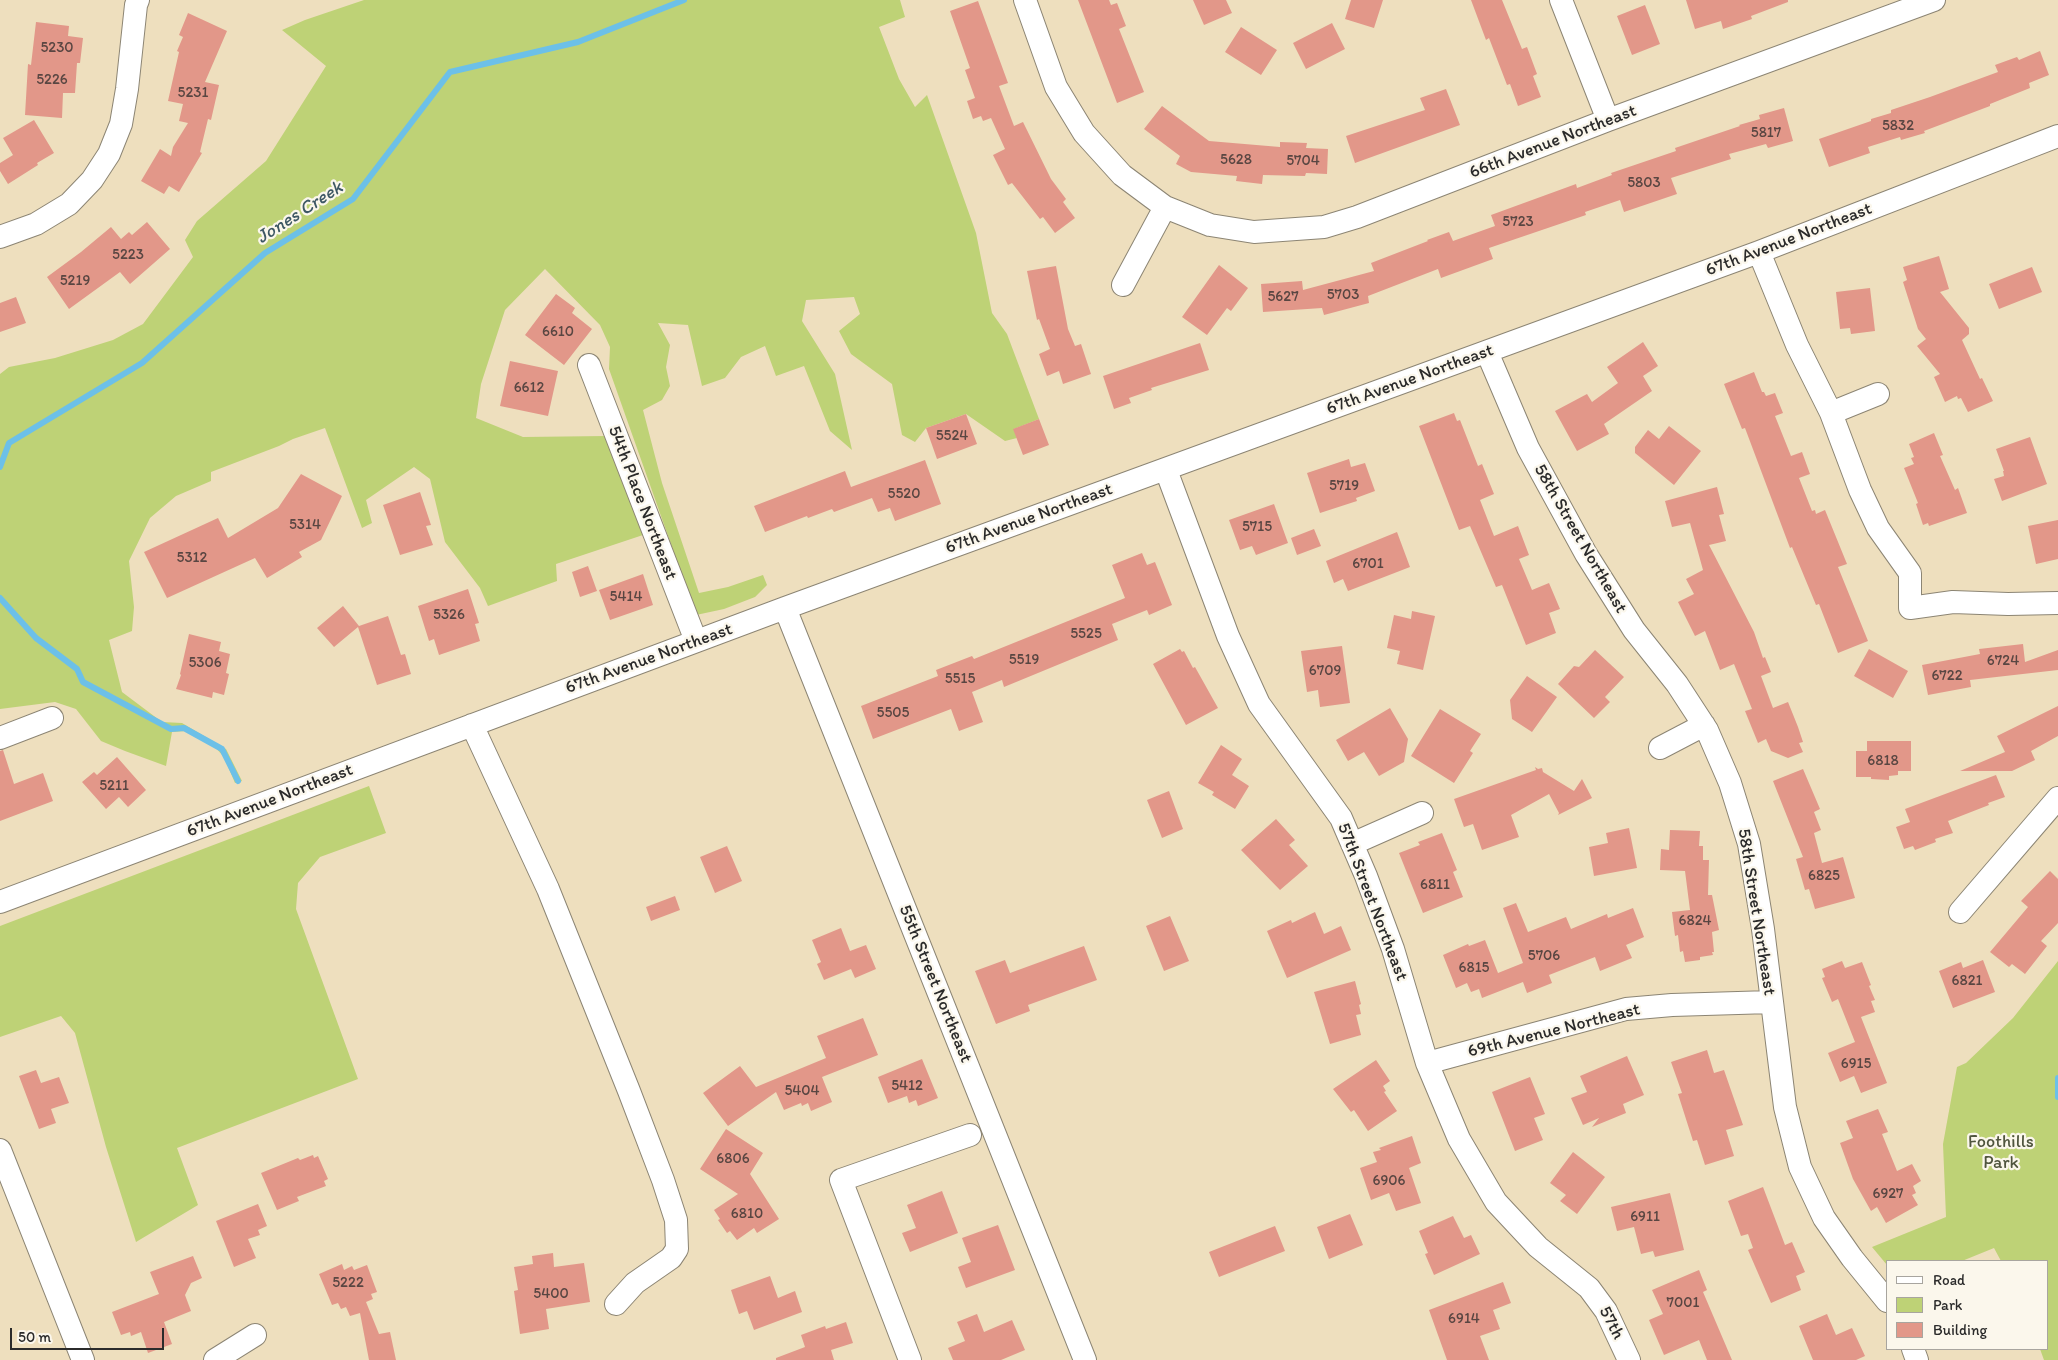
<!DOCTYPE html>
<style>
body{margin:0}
#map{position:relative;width:2058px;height:1360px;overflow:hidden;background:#eedfbe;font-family:Itim,sans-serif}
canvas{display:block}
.legend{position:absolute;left:1886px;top:1260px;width:162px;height:90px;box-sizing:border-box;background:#fbf7ec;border:1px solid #a8a59f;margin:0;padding:6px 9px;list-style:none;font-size:15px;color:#2b2b2b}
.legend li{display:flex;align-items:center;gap:10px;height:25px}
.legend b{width:25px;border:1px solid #a8a59f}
.scale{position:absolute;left:10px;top:1328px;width:154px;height:22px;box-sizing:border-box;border:2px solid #2b2b2b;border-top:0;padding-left:6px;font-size:15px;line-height:18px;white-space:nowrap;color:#2b2b2b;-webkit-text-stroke:4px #fbf7ec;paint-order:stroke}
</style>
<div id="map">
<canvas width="2058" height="1360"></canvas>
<ul class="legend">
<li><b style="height:6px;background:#fff"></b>Road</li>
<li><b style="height:14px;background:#bed276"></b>Park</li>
<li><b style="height:14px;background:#e29789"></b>Building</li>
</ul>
<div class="scale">50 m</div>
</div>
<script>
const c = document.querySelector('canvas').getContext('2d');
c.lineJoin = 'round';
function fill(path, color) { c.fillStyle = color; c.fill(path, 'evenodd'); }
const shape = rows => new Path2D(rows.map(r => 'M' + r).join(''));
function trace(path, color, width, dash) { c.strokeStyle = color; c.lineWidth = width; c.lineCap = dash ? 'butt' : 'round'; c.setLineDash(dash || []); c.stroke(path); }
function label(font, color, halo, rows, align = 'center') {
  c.font = font + ' Itim,sans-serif'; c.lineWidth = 4.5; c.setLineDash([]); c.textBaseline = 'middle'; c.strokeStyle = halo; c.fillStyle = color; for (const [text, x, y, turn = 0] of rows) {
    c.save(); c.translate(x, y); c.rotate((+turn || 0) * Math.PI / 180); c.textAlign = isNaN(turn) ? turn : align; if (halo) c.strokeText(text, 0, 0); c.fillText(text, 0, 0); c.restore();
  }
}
fill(shape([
 [364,0,900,0,905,17,879,27,899,79,915,107,927,95,976,233,992,313,1007,334,1039,419,1014,429,1017,438,1005,441,966,414,926,428,915,442,902,435,892,384,851,354,839,331,860,314,854,297,806,300,802,321,835,374,852,450,830,431,804,366,776,376,765,346,741,357,725,378,702,386,688,325,658,323,670,345,666,367,670,386,662,400,643,410,662,483,699,593,728,587,763,575,767,585,755,597,724,609,696,615,609,369,610,347,600,325,545,269,505,310,481,384,476,418,523,437,606,436,643,535,556,564,557,581,488,606,480,588,445,542,430,479,414,467,366,500,372,523,362,528,325,428,293,439,279,446,211,472,211,481,176,496,150,518,129,561,134,607,132,631,109,640,122,692,162,722,182,723,226,749,242,781,235,783,224,757,214,746,186,731,172,732,166,766,125,751,101,741,76,709,55,702,0,709,0,374,9,367,55,358,113,340,143,324,193,257,185,240,197,221,266,161,326,66,282,30,305,20],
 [369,786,386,833,320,857,298,883,296,909,358,1079,177,1148,198,1205,136,1242,106,1147,75,1033,61,1016,0,1037,0,926],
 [2058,961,2058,1360,2044,1360,2040,1349,2047,1349,2047,1261,2001,1261,1994,1248,1962,1261,1887,1261,1887,1265,1872,1247,1946,1217,1943,1144,1957,1067,1966,1063,2013,1018]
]), '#bed276');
trace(shape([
 [0,467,9,443,142,363,265,253,353,199,450,72,578,42,684,0],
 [0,598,36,638,77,669,83,682,171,729,184,728,222,749,238,781],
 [2058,1078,2058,1097]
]), '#6cc0e8', 6);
fill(shape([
 [1078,0,1109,0,1111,5,1117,3,1126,26,1119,29,1144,92,1117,103],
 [1193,0,1226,0,1232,13,1204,25],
 [1351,0,1383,0,1374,28,1345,19],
 [1471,0,1502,0,1522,49,1527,47,1537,74,1533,76,1541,97,1518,106,1510,84,1507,85,1489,38,1486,40],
 [1686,0,1788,0,1788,2,1751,16,1752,19,1723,29,1721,21,1695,29],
 [978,1,1008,83,999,86,1014,126,1023,122,1051,179,1066,199,1063,202,1075,218,1055,233,1043,217,1040,219,1012,183,1008,185,993,155,1005,149,991,118,983,121,981,116,973,119,967,101,975,98,965,70,970,68,950,11],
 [1645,5,1660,44,1632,55,1617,16],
 [188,13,227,31,205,82,219,85,211,120,208,119,200,152,202,153,179,192,169,186,164,194,141,181,160,149,171,156,173,147,188,123,179,121,183,104,168,101,179,52,177,51,183,37,179,35],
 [36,22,69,26,68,36,83,38,80,63,77,63,75,93,63,93,62,118,25,115,28,64,31,65],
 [1332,23,1345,49,1306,69,1293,43],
 [1241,27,1277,50,1261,75,1225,52],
 [2040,51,2049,75,2029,83,2030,88,1990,104,1990,106,1924,131,1925,133,1901,140,1900,137,1868,147,1870,153,1829,167,1819,139,1871,121,1871,119,1891,113,1891,110,1930,97,1998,72,1995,65,2017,57,2019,60],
 [1446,89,1460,125,1355,163,1346,136,1425,110,1420,98],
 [1162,106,1209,141,1280,147,1280,142,1307,143,1306,148,1328,149,1327,174,1306,173,1305,176,1263,175,1262,184,1236,181,1237,176,1191,172,1176,164,1180,156,1144,129],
 [1784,108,1793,141,1768,148,1766,144,1729,154,1731,159,1671,178,1677,194,1624,212,1620,200,1585,212,1586,215,1489,248,1493,259,1441,278,1438,269,1368,296,1369,303,1324,315,1322,308,1263,312,1261,284,1302,281,1303,290,1374,271,1371,263,1428,241,1427,240,1449,232,1453,241,1495,226,1491,215,1576,184,1577,188,1612,175,1611,173,1676,151,1675,148,1740,126,1739,125,1760,119,1759,115],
 [34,120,54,153,37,163,38,165,8,184,0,171,0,163,13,155,3,138],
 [147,222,170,249,130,284,120,272,69,309,47,277,81,252,111,227,121,239,129,232,132,235],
 [1939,256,1949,289,1940,292,1969,328,1969,334,1962,340,1980,379,1982,378,1993,401,1968,412,1961,398,1958,399,1957,396,1945,402,1934,377,1940,374,1917,346,1926,339,1918,329,1903,282,1907,280,1903,267],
 [1219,265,1248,288,1231,311,1227,308,1207,335,1182,317],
 [1056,266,1068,329,1075,346,1081,344,1091,374,1063,384,1059,371,1047,376,1039,354,1050,349,1039,319,1037,320,1027,271],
 [2032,267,2042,292,1999,309,1989,284],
 [1870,288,1875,331,1851,334,1850,328,1840,329,1836,292],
 [556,294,575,308,572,313,592,329,564,365,525,335],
 [16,297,26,323,0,332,0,303],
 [1643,342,1658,366,1643,376,1652,391,1604,424,1609,434,1577,451,1555,411,1587,394,1592,402,1618,383,1607,367],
 [1200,343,1209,370,1151,388,1152,390,1129,398,1131,403,1114,409,1103,376],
 [510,361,558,371,548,416,500,406],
 [1754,372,1762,392,1764,392,1766,396,1775,393,1783,413,1775,416,1791,456,1802,452,1810,474,1799,478,1812,511,1815,510,1816,514,1825,510,1847,564,1838,567,1868,641,1838,653,1819,604,1816,605,1792,547,1790,548,1745,428,1742,429,1724,384],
 [1454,413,1457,421,1460,420,1478,466,1482,464,1494,494,1480,500,1494,536,1518,526,1529,555,1519,559,1532,590,1549,583,1560,609,1549,613,1556,633,1526,645,1502,585,1496,587,1470,526,1459,530,1419,426],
 [966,414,977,444,937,459,926,428],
 [1039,419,1049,445,1023,455,1013,429],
 [1669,426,1701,451,1674,485,1635,453,1635,447,1648,430,1659,439],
 [1934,433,1943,455,1940,456,1955,490,1958,488,1967,513,1929,526,1928,523,1923,525,1916,504,1918,503,1904,468,1914,464,1911,458,1914,457,1909,444],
 [2030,437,2047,484,2002,501,1994,479,2004,476,2003,471,2004,471,1996,449],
 [1349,459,1351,467,1365,463,1375,491,1356,498,1357,501,1320,513,1307,473],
 [925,460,941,504,895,521,890,508,878,512,872,498,834,512,832,509,808,518,807,516,765,532,754,506,845,471,851,487],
 [301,474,342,496,321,540,299,552,302,557,267,578,255,558,167,598,144,552,218,518,228,538,278,508],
 [1717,487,1724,514,1719,515,1726,541,1709,545,1754,632,1763,658,1765,657,1771,672,1761,676,1773,708,1788,702,1798,727,1803,742,1799,743,1803,752,1788,758,1771,751,1766,739,1758,743,1745,711,1752,709,1734,664,1720,670,1705,631,1695,636,1678,602,1694,594,1686,579,1703,570,1690,523,1672,527,1665,501],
 [420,492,431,525,426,526,433,545,400,555,383,505],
 [1274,504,1288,543,1256,555,1252,546,1240,550,1229,520],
 [2058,520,2058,559,2036,564,2028,526],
 [1314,529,1321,546,1297,555,1291,538],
 [1397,532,1410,567,1348,591,1343,579,1334,583,1326,561],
 [1142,553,1147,565,1155,562,1172,605,1149,615,1147,610,1112,624,1118,640,1004,687,1002,680,972,692,983,722,959,731,951,709,873,739,861,706,938,676,936,670,972,656,974,659,1125,598,1112,565],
 [588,566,597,591,580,597,572,572],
 [643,574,653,605,610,620,599,590],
 [468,589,479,623,475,624,480,641,439,655,434,639,429,641,418,606],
 [343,606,359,626,388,616,401,655,405,654,411,674,377,685,358,627,334,647,317,628],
 [1412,611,1435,616,1423,670,1397,664,1400,651,1387,648,1394,615,1411,619],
 [189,634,221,642,219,651,230,654,226,673,229,674,224,695,213,692,212,698,176,689,181,675,180,674],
 [2023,644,2025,662,2058,650,2058,670,1970,680,1971,687,1928,695,1922,665,1980,654,1979,649],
 [1342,646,1350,703,1320,707,1318,690,1307,692,1301,651],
 [1180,649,1182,652,1184,651,1193,668,1195,667,1218,708,1186,725,1153,664],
 [1869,649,1908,671,1893,698,1854,676],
 [1595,650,1624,677,1605,697,1610,702,1594,718,1558,684,1574,666,1579,667],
 [1527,676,1557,697,1532,732,1512,719,1510,700],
 [2058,706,2058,736,2031,751,2035,760,2012,771,1960,771,2005,752,1997,736],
 [1390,708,1408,739,1404,762,1379,776,1364,752,1348,761,1336,740],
 [1440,709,1481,734,1470,751,1473,753,1454,783,1411,756],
 [1867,741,1911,741,1911,771,1898,771,1898,775,1889,776,1889,780,1871,779,1871,777,1856,777,1856,751,1867,751],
 [1221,745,1242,759,1232,775,1249,786,1235,809,1212,795,1214,792,1198,783],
 [3,750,14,784,43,773,53,801,0,821,0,751],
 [117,757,146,790,128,807,119,797,106,809,82,782,94,772,97,775],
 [1535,767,1538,769,1542,768,1543,772,1574,791,1582,779,1592,798,1558,815,1559,813,1549,794,1511,815,1519,837,1482,850,1473,824,1464,827,1454,799,1536,770],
 [1803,769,1820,809,1814,812,1821,830,1814,833,1822,863,1843,857,1855,898,1815,909,1809,889,1805,890,1796,859,1803,857,1773,781],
 [1996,775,2005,797,1988,803,1989,805,1948,821,1953,833,1935,839,1936,842,1915,850,1913,846,1904,849,1896,827,1910,822,1905,809],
 [1169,791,1183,829,1162,838,1147,800],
 [1276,819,1295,840,1289,845,1308,866,1280,890,1241,850],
 [1629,828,1637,868,1594,876,1589,847,1608,843,1606,833],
 [1670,830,1700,831,1699,846,1703,846,1703,860,1709,860,1708,895,1712,895,1719,930,1712,932,1714,952,1712,952,1713,955,1700,957,1700,960,1685,962,1683,951,1680,952,1678,935,1675,936,1672,912,1690,910,1685,871,1660,870,1661,849,1669,850],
 [1442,833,1457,870,1453,872,1463,897,1423,913,1399,853,1420,845,1418,842],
 [727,846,742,881,715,893,700,857],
 [2050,871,2058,879,2058,923,2041,941,2047,946,2025,974,2012,964,2009,967,1990,952,2028,907,2021,901],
 [675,896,680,910,651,921,646,907],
 [1516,903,1528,932,1566,917,1571,929,1607,914,1608,918,1633,908,1644,937,1626,945,1632,958,1600,971,1595,957,1549,975,1552,983,1527,993,1523,982,1482,998,1479,989,1471,992,1467,983,1456,988,1443,955,1468,944,1469,946,1485,940,1498,973,1523,963,1503,908],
 [1315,912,1324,934,1341,926,1351,950,1287,978,1267,931,1291,920,1292,923],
 [1170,916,1189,961,1164,971,1146,926],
 [841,928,850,951,866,945,876,969,855,978,851,969,824,980,817,964,821,962,812,940],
 [1084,946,1097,980,1028,1005,1030,1011,996,1024,975,971,1005,960,1010,973],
 [1983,960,1995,992,1953,1008,1939,971,1961,962,1963,968],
 [1842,961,1845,968,1862,962,1871,985,1869,986,1875,1000,1871,1001,1875,1012,1861,1017,1887,1083,1861,1093,1854,1076,1840,1082,1828,1053,1855,1042,1838,999,1832,1002,1822,978,1825,977,1822,969],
 [1355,981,1361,1004,1359,1005,1361,1014,1356,1015,1361,1035,1330,1044,1314,992],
 [863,1018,878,1055,822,1077,832,1102,811,1111,808,1103,802,1106,801,1103,784,1110,776,1092,728,1126,703,1093,740,1066,756,1087,826,1058,817,1036],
 [1707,1050,1714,1073,1724,1070,1743,1125,1726,1130,1734,1156,1705,1165,1697,1140,1693,1141,1678,1094,1682,1093,1671,1062],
 [1627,1056,1644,1095,1623,1104,1626,1113,1592,1127,1599,1118,1583,1125,1571,1098,1587,1092,1580,1076],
 [922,1059,938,1098,918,1106,916,1100,909,1103,907,1096,888,1103,878,1077],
 [1376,1060,1390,1081,1383,1086,1386,1091,1384,1092,1397,1111,1368,1131,1354,1110,1351,1112,1333,1089],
 [36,1070,41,1083,59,1077,69,1103,51,1109,56,1123,39,1129,19,1076],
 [1530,1077,1545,1114,1534,1118,1543,1140,1515,1151,1492,1092],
 [1878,1109,1888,1132,1882,1134,1897,1171,1912,1164,1921,1181,1913,1186,1916,1193,1912,1195,1918,1205,1886,1223,1877,1207,1871,1211,1853,1179,1840,1143,1853,1138,1846,1121],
 [726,1129,763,1153,750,1174,779,1219,757,1233,754,1228,737,1240,730,1231,727,1233,718,1220,720,1219,714,1210,738,1194,700,1169],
 [1412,1136,1421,1163,1409,1168,1421,1203,1396,1211,1389,1193,1371,1200,1360,1168,1377,1162,1373,1152,1381,1150,1379,1148],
 [1573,1152,1605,1177,1577,1214,1560,1201,1566,1195,1550,1183],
 [313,1155,314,1158,318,1156,328,1179,324,1181,326,1186,297,1197,299,1201,277,1210,261,1173,298,1158,300,1160],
 [1763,1187,1785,1245,1792,1242,1805,1272,1796,1276,1801,1290,1771,1303,1748,1250,1753,1248,1748,1234,1741,1236,1728,1201],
 [942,1191,958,1233,910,1252,902,1233,916,1228,907,1205],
 [1670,1193,1684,1250,1655,1257,1653,1251,1641,1254,1634,1227,1617,1231,1611,1207],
 [258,1204,267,1226,258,1230,260,1235,248,1239,256,1258,234,1267,216,1221],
 [1350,1214,1363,1245,1329,1259,1317,1227],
 [1453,1216,1464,1238,1471,1235,1480,1254,1434,1275,1425,1254,1428,1253,1419,1231],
 [998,1225,1015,1270,966,1288,958,1267,971,1262,962,1238],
 [1275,1226,1285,1251,1219,1277,1209,1252],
 [553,1253,554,1267,584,1263,590,1302,546,1309,549,1329,520,1334,514,1291,518,1290,514,1267,533,1264,532,1256],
 [193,1256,202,1278,191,1283,185,1295,191,1311,164,1322,172,1344,148,1353,141,1332,131,1336,130,1332,121,1335,112,1312,159,1294,150,1272],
 [342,1264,344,1270,352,1266,354,1270,367,1265,377,1292,371,1294,373,1299,366,1302,379,1334,390,1332,396,1360,369,1360,360,1313,350,1316,346,1307,341,1309,338,1303,332,1305,319,1274],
 [1699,1270,1707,1290,1703,1292,1732,1360,1707,1360,1699,1340,1664,1355,1649,1320,1663,1314,1652,1290],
 [770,1276,778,1298,795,1291,802,1312,754,1330,747,1311,739,1314,731,1290],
 [1503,1282,1511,1303,1493,1310,1500,1329,1480,1336,1489,1360,1447,1360,1429,1310],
 [977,1314,984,1332,1012,1320,1025,1350,1001,1360,953,1360,948,1348,965,1341,957,1322],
 [1827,1314,1836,1335,1852,1328,1865,1356,1856,1360,1813,1360,1799,1326],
 [846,1322,853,1343,831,1350,834,1360,776,1360,776,1358,805,1347,801,1335,825,1326,826,1329]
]), '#e29789');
const minor = shape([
 [1025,0,1056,87,1084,133,1122,175,1165,207,1210,225,1254,232,1324,227,1357,217,1608,120,1934,0],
 [1561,0,1608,120],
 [0,237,36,224,69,204,92,180,109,154,121,124,127,89,136,5,138,0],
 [1759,252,1797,345,1831,413,1860,490,1878,528,1910,573,1910,608,1953,602,2008,604,2058,603],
 [1123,285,1165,207],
 [1487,352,1528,448,1586,554,1634,630,1677,684,1707,730,1730,783,1749,844,1763,929,1785,1107,1800,1167,1824,1218,1852,1258,1887,1301],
 [589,365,696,641],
 [1831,413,1878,394],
 [1166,470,1228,636,1259,704,1341,818,1366,876,1393,949,1427,1063,1459,1139,1496,1202,1538,1247,1589,1288,1606,1311,1629,1360],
 [785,608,1085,1360],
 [472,725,548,889,629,1091,663,1180,676,1220,677,1249,671,1258,635,1283,616,1304],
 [0,738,52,718],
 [1660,748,1704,725],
 [1352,844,1422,813],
 [0,902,785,608,1759,252,2058,136],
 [1960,912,2058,798],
 [1427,1063,1626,1009,1672,1005,1771,1002],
 [0,1150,83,1360],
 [1913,1349,1917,1360],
 [215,1360,255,1335],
 [910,1360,841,1180,970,1135]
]);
trace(minor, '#8c8574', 24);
trace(minor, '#fff', 22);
label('15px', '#594642', null, [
 ["5230",57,48],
 ["5226",52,80],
 ["5231",193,93],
 ["5832",1898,126],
 ["5817",1766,133],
 ["5628",1236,160],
 ["5704",1303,161],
 ["5803",1644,183],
 ["5723",1518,222],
 ["5223",128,255],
 ["5219",75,281],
 ["5703",1343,295],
 ["5627",1283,297],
 ["6610",558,332],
 ["6612",529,388],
 ["5524",952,436],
 ["5719",1344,486],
 ["5520",904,494],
 ["5314",305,525],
 ["5715",1257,527],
 ["5312",192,558],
 ["6701",1368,564],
 ["5414",626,597],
 ["5326",449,615],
 ["5525",1086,634],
 ["5519",1024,660],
 ["6724",2003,661],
 ["5306",205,663],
 ["6709",1325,671],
 ["6722",1947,676],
 ["5515",960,679],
 ["5505",893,713],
 ["6818",1883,761],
 ["5211",114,786],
 ["6825",1824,876],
 ["6811",1435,885],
 ["6824",1695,921],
 ["5706",1544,956],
 ["6815",1474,968],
 ["6821",1967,981],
 ["6915",1856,1064],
 ["5412",907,1086],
 ["5404",802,1091],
 ["6806",733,1159],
 ["6906",1389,1181],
 ["6927",1888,1194],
 ["6810",747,1214],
 ["6911",1645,1217],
 ["5222",348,1283],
 ["5400",551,1294],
 ["7001",1683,1303],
 ["6914",1464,1319]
]);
label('18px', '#2b2b2b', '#fbf7ec', [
 ["66th Avenue Northeast",1553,142,-21],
 ["67th Avenue Northeast",1789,240,-21],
 ["67th Avenue Northeast",1410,380,-20],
 ["54th Place Northeast",642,503,69],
 ["67th Avenue Northeast",1029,519,-20],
 ["58th Street Northeast",1580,539,60],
 ["67th Avenue Northeast",649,659,-20],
 ["67th Avenue Northeast",270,801,-21],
 ["57th Street Northeast",1372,902,69],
 ["58th Street Northeast",1756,912,81],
 ["55th Street Northeast",935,984,68],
 ["69th Avenue Northeast",1554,1031,-14],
 ["57th",1611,1323,62]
]);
label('18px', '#50553e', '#fbf7ec', [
 ["Foothills",2001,1142],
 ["Park",2001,1163]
]);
label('italic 19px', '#3e5864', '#fbf7ec', [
 ["Jones Creek",300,213,-33]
]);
</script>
